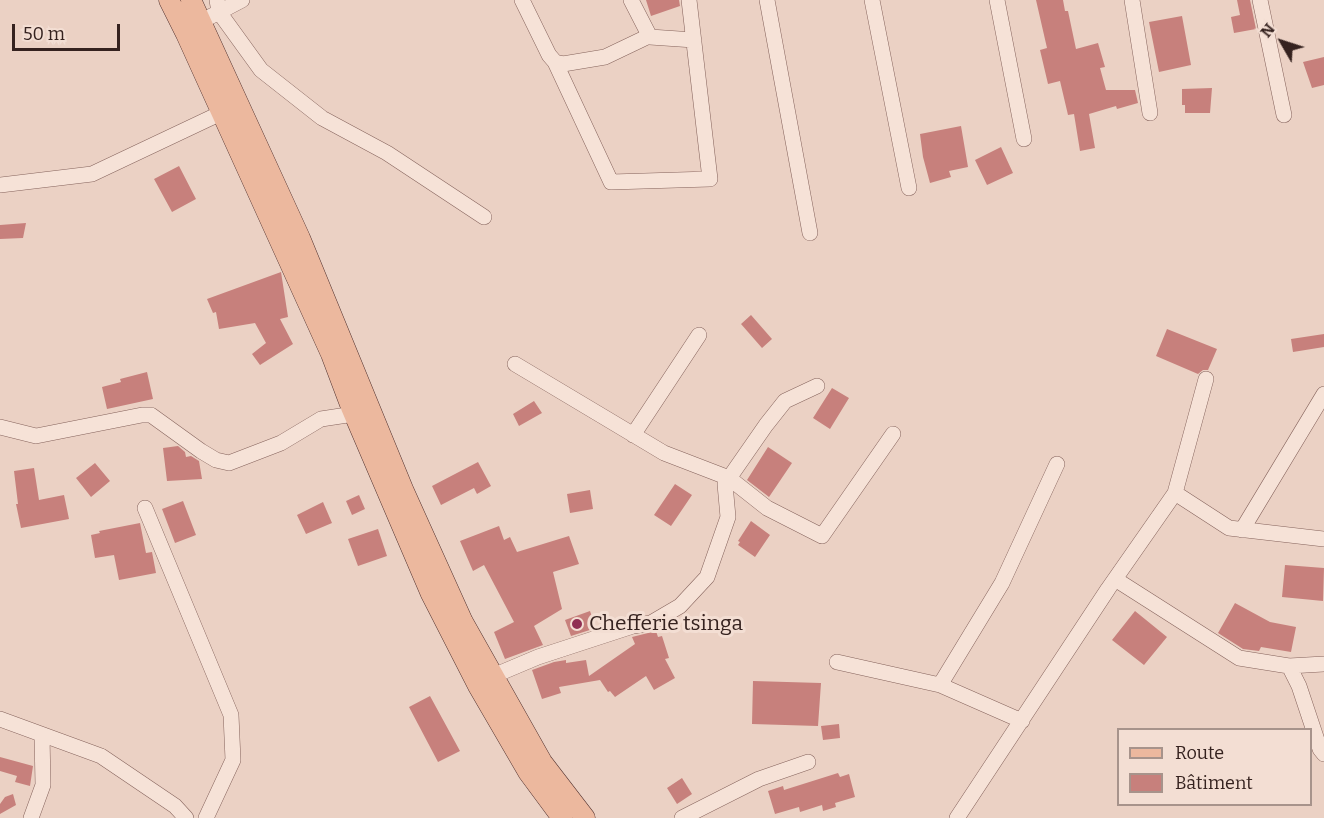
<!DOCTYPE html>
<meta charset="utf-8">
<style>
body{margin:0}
#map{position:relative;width:1324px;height:818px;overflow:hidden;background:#ebd1c4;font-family:Bitter,serif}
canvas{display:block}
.legend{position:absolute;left:1117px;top:728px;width:195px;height:78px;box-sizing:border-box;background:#f3ded3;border:2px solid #a7938b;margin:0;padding:8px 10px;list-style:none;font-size:18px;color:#35221f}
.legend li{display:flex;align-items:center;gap:12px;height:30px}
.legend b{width:30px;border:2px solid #a7938b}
.north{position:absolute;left:1252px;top:12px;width:60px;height:60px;-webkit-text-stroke:4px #f3ded3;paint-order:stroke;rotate:309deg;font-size:16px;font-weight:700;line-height:24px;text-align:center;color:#35221f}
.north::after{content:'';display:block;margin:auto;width:21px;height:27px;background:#35221f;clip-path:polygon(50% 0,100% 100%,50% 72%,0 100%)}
.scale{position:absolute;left:12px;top:24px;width:108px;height:27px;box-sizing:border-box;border:3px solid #35221f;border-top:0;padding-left:8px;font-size:18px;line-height:21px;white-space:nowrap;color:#35221f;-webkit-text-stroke:4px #f3ded3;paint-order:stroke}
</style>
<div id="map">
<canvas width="1324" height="818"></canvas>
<ul class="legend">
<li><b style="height:8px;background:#ecb89e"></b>Route</li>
<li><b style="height:16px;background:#c7807c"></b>Bâtiment</li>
</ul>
<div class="north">N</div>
<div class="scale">50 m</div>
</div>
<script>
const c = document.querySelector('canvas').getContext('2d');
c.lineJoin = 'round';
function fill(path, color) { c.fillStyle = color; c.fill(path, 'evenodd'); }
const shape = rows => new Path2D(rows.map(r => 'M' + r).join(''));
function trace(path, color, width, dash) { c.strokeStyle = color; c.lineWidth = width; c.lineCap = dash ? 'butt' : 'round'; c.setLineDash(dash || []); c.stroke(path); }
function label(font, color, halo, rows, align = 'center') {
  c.font = font + ' Bitter,serif'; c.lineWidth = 6; c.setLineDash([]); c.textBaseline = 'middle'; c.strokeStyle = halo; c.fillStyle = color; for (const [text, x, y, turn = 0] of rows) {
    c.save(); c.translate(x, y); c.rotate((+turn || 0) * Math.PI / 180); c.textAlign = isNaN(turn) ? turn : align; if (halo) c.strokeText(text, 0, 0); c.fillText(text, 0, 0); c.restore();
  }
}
fill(shape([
 [646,0,679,0,680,6,651,16],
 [1036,0,1063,0,1065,11,1068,11,1076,49,1098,43,1105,67,1100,68,1106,90,1135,90,1138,103,1117,109,1116,106,1089,114,1095,148,1080,151,1074,114,1068,115,1060,81,1048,84,1040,50,1047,48],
 [1237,0,1250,0,1256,29,1234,33,1231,17,1240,15],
 [1182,16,1191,65,1159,72,1149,22],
 [1324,57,1324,85,1312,88,1303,62],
 [1212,88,1210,113,1185,113,1185,105,1182,105,1182,89],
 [961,126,968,167,949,171,951,177,930,183,923,157,920,134],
 [1001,147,1013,173,987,185,975,160],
 [179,166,196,199,172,212,154,179],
 [26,223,23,238,0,239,0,225],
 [281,272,288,317,280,319,293,344,260,365,252,354,266,343,255,323,219,329,216,312,213,313,207,299],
 [751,315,772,339,762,348,741,324],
 [1167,329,1217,349,1208,370,1203,370,1198,374,1156,356],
 [1324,334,1324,347,1293,352,1291,339],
 [147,372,153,399,107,409,102,387,121,382,120,379],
 [832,388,849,398,830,429,813,418],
 [534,401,542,413,519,426,513,414],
 [178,446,185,452,186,457,191,456,199,461,202,479,167,481,163,448],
 [768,447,792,463,769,497,747,480],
 [478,462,491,486,477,494,474,488,441,505,432,486],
 [95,463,110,481,91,497,76,478],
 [34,468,39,500,64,495,69,519,21,528,16,504,18,504,14,471],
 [675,484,692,495,671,526,654,515],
 [590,490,593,509,570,513,567,494],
 [359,495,365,509,352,515,346,501],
 [183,501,196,535,175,543,162,509],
 [323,502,332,523,306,534,297,515],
 [751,521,770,535,755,557,738,545,740,542,738,541],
 [140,523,146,553,152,552,156,573,119,580,114,555,95,558,91,535,100,533,99,531],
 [499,526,504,540,510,537,517,552,569,536,579,564,553,572,562,609,534,626,543,645,505,659,494,632,514,622,484,565,473,571,460,541],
 [378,529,387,556,358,566,348,539],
 [1285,565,1324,568,1323,601,1282,597],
 [1235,603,1270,622,1296,627,1291,652,1261,647,1259,651,1243,649,1218,633],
 [590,611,596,628,571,636,565,620],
 [1135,611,1167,637,1144,665,1112,640],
 [656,631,658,637,662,636,669,658,665,659,675,678,654,690,646,676,615,697,610,691,608,692,600,680,559,687,561,693,542,699,532,670,554,662,566,660,566,663,586,660,589,676,635,644,632,637],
 [753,681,821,683,818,726,752,724],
 [430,696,460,751,438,762,409,707],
 [839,724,840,738,823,740,821,726],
 [0,757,33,766,30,786,15,782,17,776,0,771],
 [838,773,840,777,849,774,855,797,835,803,836,807,823,811,822,805,800,812,799,807,775,814,768,791,783,786,784,790],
 [682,778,692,794,677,804,667,788],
 [13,794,16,805,0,814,0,804,5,797]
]), '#c7807c');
const minor = shape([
 [217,0,219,12,261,70,322,118,387,153,484,217],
 [522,0,549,55,555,62,563,64,605,57,649,36],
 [631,0,650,37,694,40],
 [767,0,810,233],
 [872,0,909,188],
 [997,0,1024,139],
 [1132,0,1150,113],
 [1260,0,1284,115],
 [202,21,242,0],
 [555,62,611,182,710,179,689,0],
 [0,185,92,174,221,113],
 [515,364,664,453,729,478,767,508,822,536,893,434],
 [0,427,36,436,142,415,151,415,201,451,216,460,229,463,281,443,321,419,354,414],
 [633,435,699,335],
 [1175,493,1229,528,1324,539],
 [145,508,231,715,233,760,206,818],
 [1242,530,1324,394],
 [1115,579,1239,658,1289,666,1324,664],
 [837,662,940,685,1022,721],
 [1289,666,1299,686,1320,749,1324,754],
 [493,676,538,657,633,626,651,623,680,606,707,577,728,517,725,484,766,425,785,401,817,386],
 [940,685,1002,583,1057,464],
 [0,719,101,756,175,806,186,818],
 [31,818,43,785,42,735],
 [682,818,759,779,808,762],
 [957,818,1108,589,1175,493,1206,379]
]);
const major = shape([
 [169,0,186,34,331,354,351,407,431,594,478,686,528,772,562,818],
 [191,0,300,238,403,489,463,622,542,762,585,818]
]);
trace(minor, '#85635c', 16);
trace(major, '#533330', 21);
trace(minor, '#f6e2d7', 15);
trace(major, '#ecb89e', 20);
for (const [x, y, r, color] of [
 [577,624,6,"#902f53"]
]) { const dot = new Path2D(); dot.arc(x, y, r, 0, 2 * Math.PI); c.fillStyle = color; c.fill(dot); trace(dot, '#f3ded3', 2); }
label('21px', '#35221f', '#f3ded3', [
 ["Chefferie tsinga",589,624]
], 'left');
</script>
